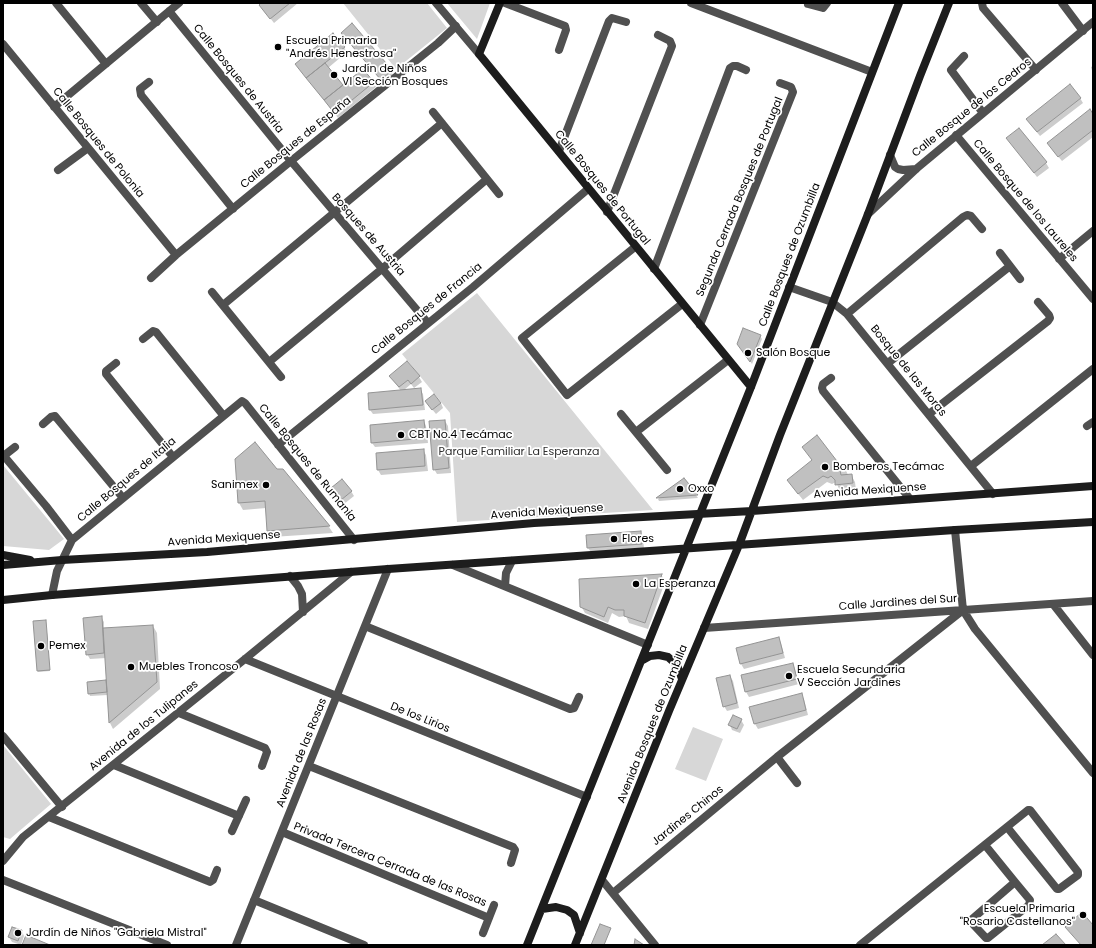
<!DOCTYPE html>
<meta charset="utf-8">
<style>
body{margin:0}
#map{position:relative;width:1096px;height:948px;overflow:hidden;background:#fff;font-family:Poppins,sans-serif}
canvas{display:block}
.frame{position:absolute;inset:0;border:4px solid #000;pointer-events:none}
</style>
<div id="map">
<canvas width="1096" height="948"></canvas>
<div class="frame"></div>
</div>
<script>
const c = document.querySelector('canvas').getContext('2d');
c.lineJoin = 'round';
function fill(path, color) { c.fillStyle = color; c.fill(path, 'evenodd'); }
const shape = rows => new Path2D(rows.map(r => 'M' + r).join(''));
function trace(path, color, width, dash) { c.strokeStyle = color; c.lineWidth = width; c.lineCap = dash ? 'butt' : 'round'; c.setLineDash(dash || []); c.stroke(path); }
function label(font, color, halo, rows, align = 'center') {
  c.font = font + ' Poppins,sans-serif'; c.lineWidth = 3.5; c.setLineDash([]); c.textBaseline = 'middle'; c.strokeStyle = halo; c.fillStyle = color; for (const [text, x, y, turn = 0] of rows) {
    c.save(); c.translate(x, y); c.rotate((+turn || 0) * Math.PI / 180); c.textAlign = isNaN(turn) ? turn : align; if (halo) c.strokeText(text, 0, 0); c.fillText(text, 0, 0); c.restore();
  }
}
fill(shape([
 [343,3,427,3,447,28,396,69],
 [447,3,490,3,477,39],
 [477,293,653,510,457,522,450,413,402,354],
 [3,465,64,539,49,550,3,546],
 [693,727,723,739,706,781,675,769],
 [3,745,51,804,10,839,3,837]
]), '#d7d7d7');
fill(shape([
 [262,3,298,3,274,23,260,5],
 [352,24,394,76,384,84,342,33],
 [344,47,347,52,328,68,343,86,373,82,376,87,338,118,296,64],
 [1093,66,1093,74,1091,67],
 [1080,98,1083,103,1040,136,1030,124],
 [1093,115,1093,137,1062,161,1051,148],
 [1007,138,1046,163,1049,168,1037,177],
 [760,336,762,339,752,364,740,347],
 [390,376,419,377,422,382,414,388,411,384,404,390,420,389,423,394,425,410,373,414,370,410,401,391],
 [426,402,441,403,443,408,436,414],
 [424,421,426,426,428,443,375,447,372,443],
 [445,421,448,426,451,473,437,474,434,469],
 [803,447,839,466,844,466,848,475,851,475,855,482,856,490,840,491,836,482,832,484,827,482,803,500,792,486,813,461],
 [423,450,426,455,428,471,381,475,378,470,377,454],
 [236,459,276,470,282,470,329,527,333,533,272,537,268,531,266,508,243,510,239,503],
 [684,479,698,498,659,501,658,499],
 [332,489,351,491,354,496,344,504],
 [640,532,643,537,644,549,591,552,588,548],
 [662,576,665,582,648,629,629,623,626,616,619,617,612,613,608,623,585,613,581,606,580,580],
 [101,617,104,622,104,629,153,626,157,633,160,689,113,729,110,723,108,695,90,696,89,693,105,681,107,684,106,658,90,659,87,654],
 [46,621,50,671,38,672,38,671],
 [779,639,781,643,785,658,744,669,741,664,738,649],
 [793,664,795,669,799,684,749,697,746,692,742,676],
 [730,676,733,681,739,708,727,711,724,706],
 [801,694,804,699,808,715,758,729,755,724,750,708],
 [741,720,744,725,740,733,732,730,730,725],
 [22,931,24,936,21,945,12,942,9,937]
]), '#0003');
const building = shape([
 [261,3,290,3,270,19,259,5,261,3],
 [352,23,392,70,381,80,341,33,352,23],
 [333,33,345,47,306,78,295,64,333,33],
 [325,63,343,85,324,100,306,78,325,63],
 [363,69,374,82,335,114,324,100,363,69],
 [1070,84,1081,98,1037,132,1026,119,1070,84],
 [1090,109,1093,114,1093,130,1058,157,1047,143,1090,109],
 [1019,128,1047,162,1034,173,1006,138,1019,128],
 [743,328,761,335,750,362,737,344,743,328],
 [407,361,420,376,411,384,408,380,399,387,389,376,407,361],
 [421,388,423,405,369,410,368,393,421,388],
 [434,394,441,403,432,410,425,401,434,394],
 [424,420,426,438,371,443,370,425,424,420],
 [445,420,449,468,433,470,429,421,445,420],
 [817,435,840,465,844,465,845,470,840,470,841,475,852,474,853,483,835,485,835,480,831,476,828,478,823,476,798,494,787,480,812,460,802,447,817,435],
 [255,442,277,469,283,469,330,526,267,531,265,501,238,503,235,459,255,442],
 [424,449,425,466,377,470,376,453,424,449],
 [684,478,698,495,656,498,684,478],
 [342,479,352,491,341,500,331,488,342,479],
 [641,531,642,544,587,548,586,535,641,531],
 [662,574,645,623,624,616,624,610,615,610,608,607,604,617,580,607,579,579,662,574],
 [102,616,104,653,86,655,83,618,102,616],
 [46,620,50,670,37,671,33,621,46,620],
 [153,625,157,682,109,723,103,628,153,625],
 [779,637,783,653,740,664,736,648,779,637],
 [793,663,797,679,745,692,741,675,793,663],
 [730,675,737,703,723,707,716,678,730,675],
 [106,680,107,692,88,694,87,682,106,680],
 [802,693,806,710,754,724,749,707,802,693],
 [733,715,742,719,737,729,728,725,733,715],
 [1082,912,1093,925,1093,945,1081,945,1065,927,1082,912],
 [600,924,611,928,604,945,591,945,600,924],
 [12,927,22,930,18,941,8,937,12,927],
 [1056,934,1066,945,1042,945,1056,934],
 [26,935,50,945,22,945,26,935],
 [635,939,644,945,634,945,635,939]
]);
fill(building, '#c0c0c0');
trace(building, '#949494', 1);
trace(shape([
 [56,3,106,64],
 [141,3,157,22],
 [436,3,479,54],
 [505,3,565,26,566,30,559,50],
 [691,3,872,72],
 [982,3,983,8,1036,70],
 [1062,3,1083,31],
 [808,4,823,8,827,3],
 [169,11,291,161,428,323],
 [3,44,176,255],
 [964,56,951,70,983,113],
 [149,82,140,89,141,95,233,209],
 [54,107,179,3],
 [433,112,499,194],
 [956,135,1093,299],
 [559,151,609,21,612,18,626,22],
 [890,155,895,167,898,169,903,170,916,169],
 [58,170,88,148],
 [607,212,672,46,670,41,658,35],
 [868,214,916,169,1093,22],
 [635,247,522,338,567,395,682,304],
 [1000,253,1020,279],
 [1059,259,1093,231],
 [654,269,730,68,733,66,737,66,746,70],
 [151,278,176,255,291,161,438,43,456,26],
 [789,287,832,302,847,314,993,494],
 [212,292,281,377],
 [223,305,442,123],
 [847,314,963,217,967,215,971,216,982,229],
 [700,325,793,92,791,87,780,83],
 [143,339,153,331,156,332,223,415],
 [269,362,383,268,487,179],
 [116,363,106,371,106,374,173,457],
 [888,363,1010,266],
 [831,378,823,384,822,388,823,391,910,499],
 [621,414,667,470],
 [929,414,1048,321,1050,318,1049,315,1038,302],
 [43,424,51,417,55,416,123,498],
 [1087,426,1093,422],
 [636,432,728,360],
 [278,445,473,287,588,189],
 [15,447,6,454,4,456,46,506,72,540],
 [971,466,1093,369],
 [955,530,963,610,975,629,1093,773],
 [453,565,648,645],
 [290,576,298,586,302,594,303,612],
 [505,586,506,573,512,561],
 [52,595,57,571,72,540,242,401,245,403,354,540],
 [1053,604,1093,655],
 [365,626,570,709,574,708,579,697],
 [704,628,1093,601],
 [245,659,587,797],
 [179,713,265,748,267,752,262,766],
 [3,736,62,807],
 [777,757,797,783],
 [114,765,239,816],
 [309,766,513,847,515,850,511,863],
 [49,817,208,881,210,882,213,880,217,870],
 [232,831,246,800],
 [282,832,489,918],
 [985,845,1015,882,1030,900,1029,905,988,938,986,938,971,922,971,920,1015,882],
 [3,861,23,837,245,659,351,572],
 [3,880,167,945],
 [602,880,655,945],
 [613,893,777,757,963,610],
 [254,900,364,945],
 [483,933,494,905],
 [236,945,388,569],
 [860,945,1028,810,1030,810,1078,872,1078,875,1059,889,1057,889,1007,827]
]), '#505050', 8);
trace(shape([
 [500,3,479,54,751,387],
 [3,555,30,560],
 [3,565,62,560,207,552,534,523,752,511,1093,486],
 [3,600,52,595,388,569,955,530,1093,522],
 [641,661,650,656,659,655,668,657,677,665,682,679],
 [542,909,556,907,567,910,574,915,580,933],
 [527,945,751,387,899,3],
 [575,945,669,711,739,545,780,435,868,214,920,76,949,3]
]), '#1d1d1d', 8);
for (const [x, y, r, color] of [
 [278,47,4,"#000"],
 [334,75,4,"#000"],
 [748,353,4,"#000"],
 [401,435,4,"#000"],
 [825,467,4,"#000"],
 [266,485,4,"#000"],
 [680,489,4,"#000"],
 [614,539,4,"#000"],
 [636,584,4,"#000"],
 [41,646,4,"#000"],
 [131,667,4,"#000"],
 [789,676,4,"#000"],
 [1083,915,4,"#000"],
 [18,933,4,"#000"]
]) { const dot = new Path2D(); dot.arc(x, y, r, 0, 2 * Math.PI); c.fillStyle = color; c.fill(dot); trace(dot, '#fff', 1.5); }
label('11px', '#000', '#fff', [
 ["Escuela Primaria",286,41],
 ["\"Andrés Henestrosa\"",286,54],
 ["Jardín de Niños",342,69],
 ["VI Sección Bosques",342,82],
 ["Salón Bosque",756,353],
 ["CBT No.4 Tecámac",409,435],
 ["Bomberos Tecámac",833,467],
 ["Sanimex",258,485,"right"],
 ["Oxxo",688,489],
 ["Flores",622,539],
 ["La Esperanza",644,584],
 ["Pemex",49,646],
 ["Muebles Troncoso",139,667],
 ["Escuela Secundaria",797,670],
 ["V Sección Jardines",797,683],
 ["Escuela Primaria",1075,909,"right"],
 ["\"Rosario Castellanos\"",1075,922,"right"],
 ["Jardín de Niños \"Gabriela Mistral\"",26,933]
], 'left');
label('11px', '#000', '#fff', [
 ["Calle Bosques de Austria",238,79,51],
 ["Calle Bosque de los Cedros",972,108,-39],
 ["Calle Bosques de Polonia",98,143,51],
 ["Calle Bosques de España",296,143,-39],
 ["Calle Bosques de Portugal",602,188,51],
 ["Segunda Cerrada Bosques de Portugal",740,197,-68],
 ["Calle Bosque de los Laureles",1025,201,50],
 ["Bosques de Austria",368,235,49],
 ["Calle Bosques de Ozumbilla",790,255,-69],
 ["Calle Bosques de Francia",427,309,-39],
 ["Bosque de las Moras",908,371,51],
 ["Calle Bosques de Rumania",307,463,51],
 ["Calle Bosques de Italia",127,480,-40],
 ["Avenida Mexiquense",870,491,-4],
 ["Avenida Mexiquense",547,512,-4],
 ["Avenida Mexiquense",224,539,-4],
 ["Calle Jardines del Sur",898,603,-4],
 ["De los Lirios",420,718,22],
 ["Avenida Bosques de Ozumbilla",653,724,-68],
 ["Avenida de los Tulipanes",144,726,-39],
 ["Avenida de las Rosas",302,753,-68],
 ["Jardines Chinos",688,816,-39],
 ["Privada Tercera Cerrada de las Rosas",390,865,22]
]);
label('11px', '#2e2e2e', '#fff', [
 ["Parque Familiar La Esperanza",519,452]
]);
</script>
